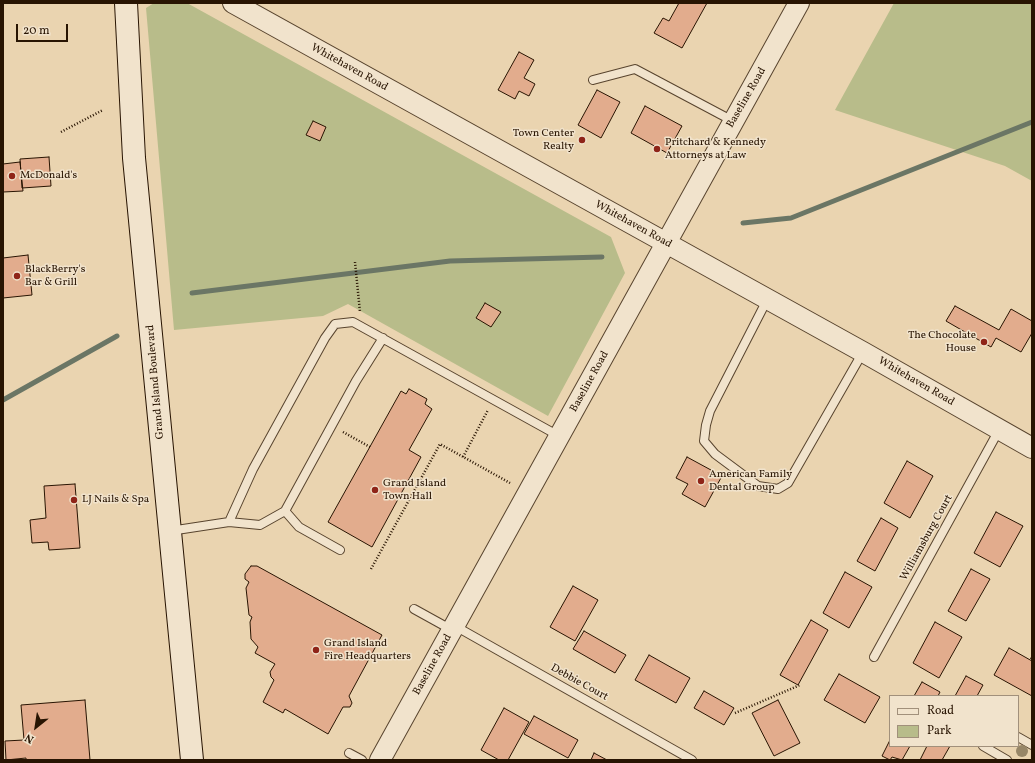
<!DOCTYPE html>
<style>
body{margin:0}
#map{position:relative;width:1035px;height:763px;overflow:hidden;background:#ead4b0;font-family:Vollkorn,serif}
canvas{display:block}
.frame{position:absolute;inset:0;border:4px solid #281402;pointer-events:none}
.legend{position:absolute;left:889px;top:695px;width:130px;height:52px;box-sizing:border-box;background:#f1e3cc;border:1px solid #a1907b;margin:0;padding:5px 7px;list-style:none;font-size:12px;color:#281402}
.legend li{display:flex;align-items:center;gap:8px;height:20px}
.legend b{width:20px;border:1px solid #a1907b}
.north{position:absolute;left:16px;top:707px;width:40px;height:40px;-webkit-text-stroke:3px #f1e3cc;paint-order:stroke;rotate:210deg;font-size:11px;font-weight:700;line-height:16px;text-align:center;color:#281402}
.north::after{content:'';display:block;margin:auto;width:14px;height:18px;background:#281402;clip-path:polygon(50% 0,100% 100%,50% 72%,0 100%)}
.scale{position:absolute;left:16px;top:24px;width:52px;height:18px;box-sizing:border-box;border:2px solid #281402;border-top:0;padding-left:5px;font-size:12px;line-height:14px;white-space:nowrap;color:#281402;-webkit-text-stroke:3px #f1e3cc;paint-order:stroke}
</style>
<div id="map">
<canvas width="1035" height="763"></canvas>
<div class="frame"></div>
<ul class="legend">
<li><b style="height:5px;background:#f1e3cc"></b>Road</li>
<li><b style="height:11px;background:#b8bc8a"></b>Park</li>
</ul>
<div class="north">N</div>
<div class="scale">20 m</div>
</div>
<script>
const c = document.querySelector('canvas').getContext('2d');
c.lineJoin = 'round';
function fill(path, color) { c.fillStyle = color; c.fill(path, 'evenodd'); }
const shape = rows => new Path2D(rows.map(r => 'M' + r).join(''));
function trace(path, color, width, dash) { c.strokeStyle = color; c.lineWidth = width; c.lineCap = dash ? 'butt' : 'round'; c.setLineDash(dash || []); c.stroke(path); }
function label(font, color, halo, rows, align = 'center') {
  c.font = font + ' Vollkorn,serif'; c.lineWidth = 3; c.setLineDash([]); c.textBaseline = 'middle'; c.strokeStyle = halo; c.fillStyle = color; for (const [text, x, y, turn = 0] of rows) {
    c.save(); c.translate(x, y); c.rotate((+turn || 0) * Math.PI / 180); c.textAlign = isNaN(turn) ? turn : align; if (halo) c.strokeText(text, 0, 0); c.fillText(text, 0, 0); c.restore();
  }
}
fill(shape([
 [154,3,187,3,611,237,625,273,548,416,348,304,323,316,174,330,146,8],
 [894,3,1032,3,1032,181,1005,166,835,110]
]), '#b8bc8a');
trace(shape([
 [743,223,791,218,1032,122],
 [192,293,450,261,602,257],
 [3,400,117,336]
]), '#6b7665', 5);
const building = shape([
 [679,3,707,3,682,48,654,33,663,18,669,21,679,3],
 [519,52,534,60,524,78,535,84,529,96,519,91,515,99,498,90,519,52],
 [597,90,620,102,601,138,578,125,597,90],
 [645,106,682,126,667,153,631,133,645,106],
 [313,121,326,127,320,141,306,135,313,121],
 [49,157,51,186,22,188,20,159,49,157],
 [20,162,23,191,3,192,3,164,20,162],
 [28,255,32,295,3,298,3,258,28,255],
 [485,303,501,312,491,327,476,318,485,303],
 [955,306,999,330,1011,309,1032,321,1032,333,1021,352,996,338,991,347,946,321,955,306],
 [409,389,427,399,425,404,432,409,409,450,421,457,372,547,328,522,401,391,406,394,409,389],
 [687,457,722,476,705,507,682,494,688,484,676,478,687,457],
 [907,461,933,476,910,518,884,503,907,461],
 [75,484,80,548,49,550,48,542,32,543,30,520,46,518,44,486,75,484],
 [996,512,1023,526,1000,567,974,553,996,512],
 [881,518,898,528,875,571,857,561,881,518],
 [251,566,257,566,382,635,349,696,352,703,350,707,343,707,328,734,285,709,283,713,263,702,274,680,271,677,270,672,275,664,255,653,258,647,251,639,250,622,252,617,249,615,246,588,249,582,245,579,245,574,251,566],
 [971,569,990,579,966,621,948,611,971,569],
 [845,572,872,587,849,628,823,613,845,572],
 [573,586,598,600,575,641,550,627,573,586],
 [811,620,828,630,798,685,780,675,811,620],
 [935,622,962,637,939,678,913,663,935,622],
 [584,631,626,655,615,673,573,649,584,631],
 [1009,648,1032,661,1032,696,994,675,1009,648],
 [649,655,690,678,676,703,635,680,649,655],
 [839,674,880,697,865,723,824,700,839,674],
 [966,676,983,685,977,696,955,696,966,676],
 [922,682,940,692,938,696,914,696,922,682],
 [704,691,734,708,724,725,694,708,704,691],
 [85,700,90,760,26,760,26,758,6,760,5,741,24,740,21,705,85,700],
 [778,700,800,743,774,756,752,713,778,700],
 [504,708,529,722,508,760,499,760,481,750,504,708],
 [534,716,578,740,568,758,524,734,534,716],
 [890,740,890,746,910,746,902,760,892,757,890,760,882,756,890,740],
 [927,746,950,746,942,760,920,760,927,746],
 [594,753,607,760,591,760,594,753]
]);
fill(building, '#e2ac8d');
trace(building, '#281402', 1);
const service = shape([
 [593,80,635,69,733,121],
 [767,300,710,411,706,425,704,441,715,454,758,486,778,489,788,483,863,352],
 [285,511,299,527,340,550],
 [229,522,260,525,285,511,356,381,383,338],
 [170,531,229,522,253,469,325,338,335,324,353,322,559,436],
 [414,609,452,630],
 [455,626,692,760],
 [874,657,999,430],
 [1018,737,1032,745],
 [983,746,1007,760],
 [349,753,362,760]
]);
const tertiary = shape([
 [233,3,863,352,1032,448],
 [380,760,799,3]
]);
const secondary = shape([
 [126,3,134,158,192,760]
]);
trace(service, '#58442e', 10);
trace(tertiary, '#58442e', 22);
trace(secondary, '#281402', 24);
trace(shape([
 [61,132,103,110],
 [355,262,360,312],
 [343,432,370,447],
 [463,457,488,410],
 [371,569,440,444,510,483],
 [1031,659,1032,657],
 [735,713,800,685]
]), '#281402', 2.5, [1, 2]);
trace(service, '#f1e3cc', 8);
trace(tertiary, '#f1e3cc', 20);
trace(secondary, '#f1e3cc', 22);
c.fillStyle = '#978667';
for (const [x, y] of [
 [1022,751]
]) { c.beginPath(); c.arc(x, y, 6, 0, 2 * Math.PI); c.fill(); }
for (const [x, y, r, color] of [
 [582,140,4,"#8f2418"],
 [657,149,4,"#8f2418"],
 [12,176,4,"#8f2418"],
 [17,276,4,"#8f2418"],
 [984,342,4,"#8f2418"],
 [701,481,4,"#8f2418"],
 [375,490,4,"#8f2418"],
 [74,500,4,"#8f2418"],
 [316,650,4,"#8f2418"]
]) { const dot = new Path2D(); dot.arc(x, y, r, 0, 2 * Math.PI); c.fillStyle = color; c.fill(dot); trace(dot, '#f1e3cc', 1.5); }
label('11px', '#281402', '#f1e3cc', [
 ["Whitehaven Road",349,68,29],
 ["Baseline Road",747,98,-60],
 ["Whitehaven Road",633,225,29],
 ["Grand Island Boulevard",156,382,-95],
 ["Baseline Road",590,382,-61],
 ["Whitehaven Road",916,382,30],
 ["Williamsburg Court",927,538,-61],
 ["Baseline Road",433,665,-61],
 ["Debbie Court",579,683,29]
]);
label('11px', '#281402', '#f1e3cc', [
 ["Town Center",574,134,"right"],
 ["Realty",574,147,"right"],
 ["Pritchard & Kennedy",665,143],
 ["Attorneys at Law",665,156],
 ["McDonald's",20,176],
 ["BlackBerry's",25,270],
 ["Bar & Grill",25,283],
 ["The Chocolate",976,336,"right"],
 ["House",976,349,"right"],
 ["American Family",709,475],
 ["Dental Group",709,488],
 ["Grand Island",383,484],
 ["Town Hall",383,497],
 ["LJ Nails & Spa",82,500],
 ["Grand Island",324,644],
 ["Fire Headquarters",324,657]
], 'left');
</script>
